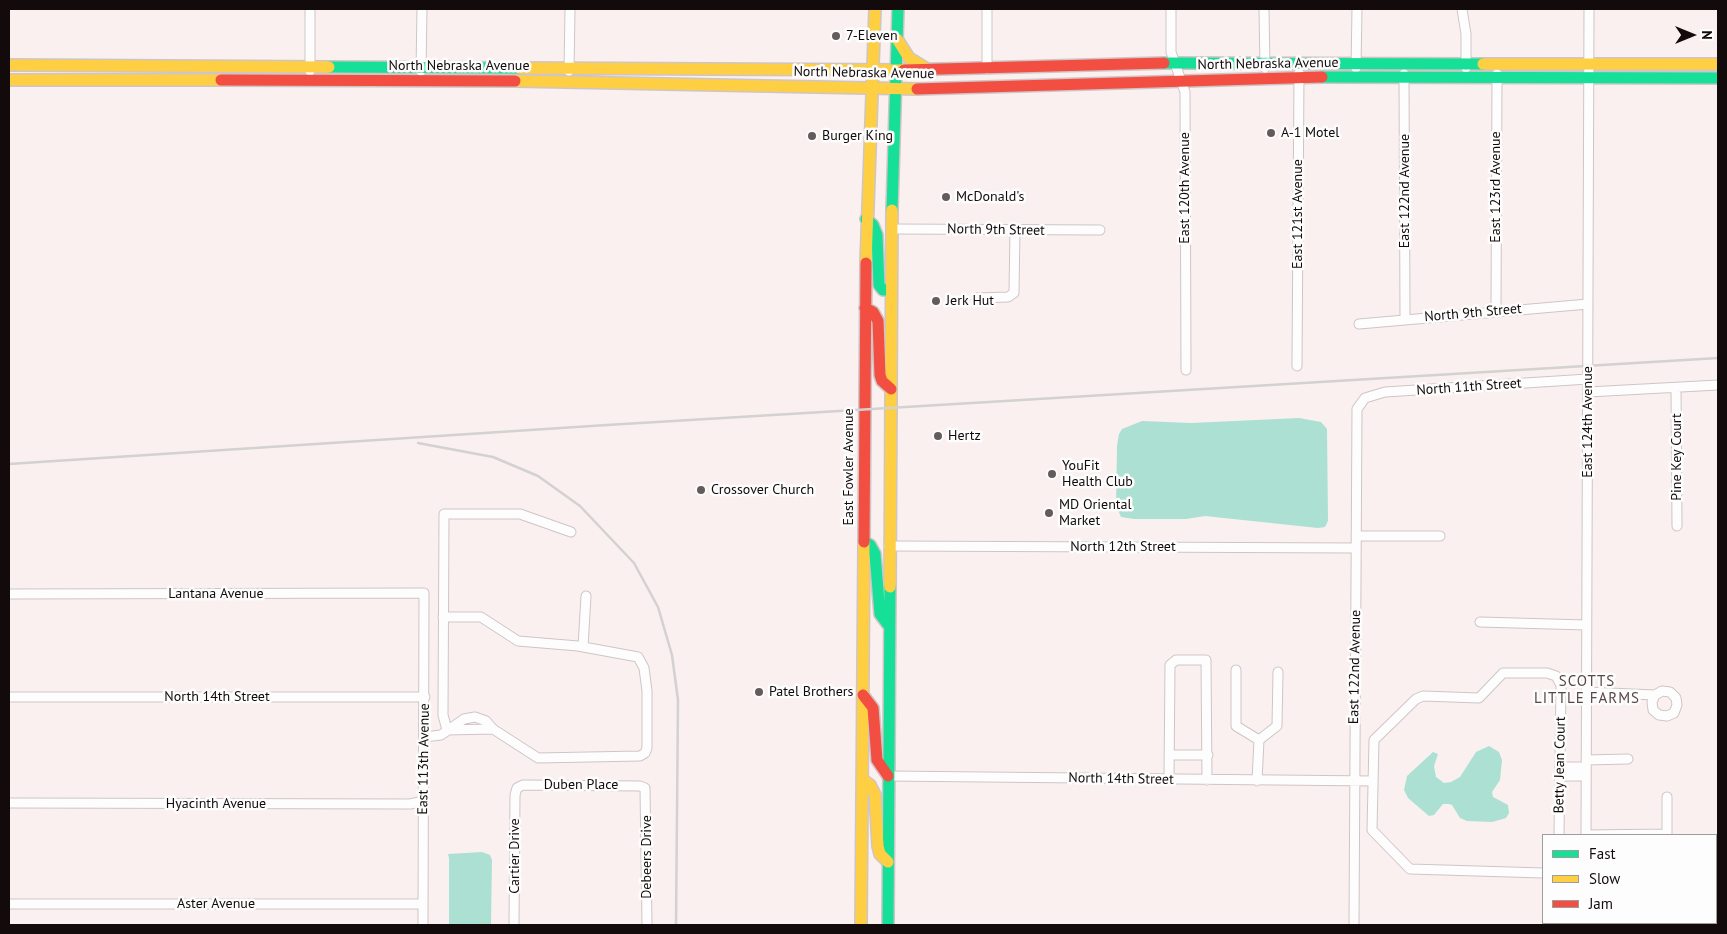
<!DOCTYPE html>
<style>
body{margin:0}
#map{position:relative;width:1727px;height:934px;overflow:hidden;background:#faf0f0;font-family:"PT Sans",sans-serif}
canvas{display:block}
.frame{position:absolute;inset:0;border:10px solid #130b0b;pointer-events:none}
.legend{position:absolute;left:1542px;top:834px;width:175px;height:90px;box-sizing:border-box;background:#fdfdfd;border:1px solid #9f9c9c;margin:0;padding:6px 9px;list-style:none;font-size:15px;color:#130b0b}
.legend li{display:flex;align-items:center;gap:10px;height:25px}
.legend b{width:25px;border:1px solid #9f9c9c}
.north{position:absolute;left:1667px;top:10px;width:50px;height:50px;-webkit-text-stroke:4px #fdfdfd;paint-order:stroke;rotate:90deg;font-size:14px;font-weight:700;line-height:20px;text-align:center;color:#130b0b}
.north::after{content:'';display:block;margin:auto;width:18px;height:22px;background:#130b0b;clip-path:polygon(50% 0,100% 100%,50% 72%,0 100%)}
</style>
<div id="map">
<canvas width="1727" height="934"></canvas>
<div class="frame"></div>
<ul class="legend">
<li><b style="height:6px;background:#16e098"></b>Fast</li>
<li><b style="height:6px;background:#ffcf43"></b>Slow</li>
<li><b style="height:6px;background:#f24e42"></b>Jam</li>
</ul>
<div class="north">N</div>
</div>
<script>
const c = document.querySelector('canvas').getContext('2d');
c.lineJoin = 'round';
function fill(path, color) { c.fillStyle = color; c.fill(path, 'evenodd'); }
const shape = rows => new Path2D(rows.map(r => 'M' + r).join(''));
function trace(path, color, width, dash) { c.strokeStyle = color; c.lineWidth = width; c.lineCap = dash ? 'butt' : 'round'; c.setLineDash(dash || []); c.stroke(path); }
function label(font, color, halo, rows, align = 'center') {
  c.font = font + ' "PT Sans",sans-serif'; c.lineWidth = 5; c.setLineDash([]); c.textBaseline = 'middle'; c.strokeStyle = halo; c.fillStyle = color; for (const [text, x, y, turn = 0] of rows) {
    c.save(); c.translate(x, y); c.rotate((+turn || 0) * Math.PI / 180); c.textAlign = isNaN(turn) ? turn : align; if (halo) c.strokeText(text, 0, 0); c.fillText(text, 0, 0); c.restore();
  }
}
fill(shape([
 [1299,418,1321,422,1327,429,1328,521,1325,527,1318,528,1205,516,1186,519,1134,519,1121,517,1116,505,1117,446,1119,434,1122,429,1142,421,1191,423],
 [1489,746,1499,752,1502,760,1500,780,1492,792,1493,797,1508,805,1509,813,1506,818,1492,822,1467,821,1460,818,1452,805,1449,804,1443,804,1434,815,1429,816,1408,798,1404,790,1407,776,1433,752,1438,754,1434,766,1436,777,1444,783,1451,782,1460,777,1476,752],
 [482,852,490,855,492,860,491,925,449,925,449,858,448,854]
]), '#abe0d3');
const street = shape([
 [1171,9,1171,52,1185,92,1186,370],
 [1264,9,1265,68],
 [1462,9,1466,34,1466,68],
 [1356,68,1357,9],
 [987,69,987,9],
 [310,71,310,9],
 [421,71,422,9],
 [569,71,570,9],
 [1404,74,1405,318],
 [892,229,1100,230],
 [976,298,1008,297,1014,293,1015,229],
 [1496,310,1497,74],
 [1359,324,1588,304],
 [1297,366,1299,73],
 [1676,388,1677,526],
 [1588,392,1718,385],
 [1356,536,1440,536],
 [889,546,1356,548],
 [9,594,424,593,423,925],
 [1480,622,1586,625],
 [583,647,586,596],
 [1236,670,1236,726,1259,740],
 [1586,692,1655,695,1662,691,1670,692,1676,698,1677,705,1674,713,1667,716,1659,715,1653,710,1652,702,1655,695],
 [9,697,425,697],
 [447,730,443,715,444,514,520,514,571,532],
 [447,730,493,729],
 [424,737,441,735,464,719,475,717,486,721,493,729,538,758,640,756,645,753,647,748,647,691,644,668,638,657,578,646,518,641,481,617,443,617],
 [1169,755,1208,755],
 [1586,760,1628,759],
 [1560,767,1586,767],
 [888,776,1373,781],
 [1560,776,1586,776],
 [1169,780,1170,665,1176,660,1206,660,1207,780],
 [1257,781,1259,740,1277,726,1278,672],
 [9,803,410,804,424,801],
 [1586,835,1589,9],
 [1586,835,1667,834],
 [1667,835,1667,797],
 [1543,873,1410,869,1372,830,1374,740,1416,699,1423,696,1479,698,1503,673,1547,673,1556,676,1561,685,1559,835],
 [9,904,423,904],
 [1585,924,1718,924],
 [514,925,515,795,517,788,523,785,640,786,645,788,647,925],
 [1354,925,1357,409,1365,398,1385,392,1588,379]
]);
const fast = shape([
 [1164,63,1483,64],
 [329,67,519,68],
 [1322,77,1718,78],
 [892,210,898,9],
 [866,219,873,225,877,235,879,285,883,290,891,290],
 [864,542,870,545,875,554,880,614,889,626],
 [888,925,890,587]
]);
const slow = shape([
 [897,39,909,58,927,69],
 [1483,64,1718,64],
 [9,65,329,67],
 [519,68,904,70],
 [9,80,221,80],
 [515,81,917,89],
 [866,263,875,9],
 [890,587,892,210],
 [862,779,870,785,875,795,878,846,880,854,888,862],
 [861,925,864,542]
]);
const jam = shape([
 [904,70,1164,63],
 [221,80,515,81],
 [917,89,1322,77],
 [865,308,873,312,878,321,880,375,882,381,891,389],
 [864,542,866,263],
 [863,695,873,708,877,760,888,776]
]);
trace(street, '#cfc5c6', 11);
trace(fast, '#cfc5c6', 14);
trace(slow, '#cfc5c6', 14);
trace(jam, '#cfc5c6', 14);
trace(street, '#fefdfd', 9);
trace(fast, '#16e098', 11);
trace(slow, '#ffcf43', 11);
trace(jam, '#f24e42', 11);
trace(shape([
 [418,443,493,457,538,476,580,506,634,563,658,607,672,655,678,700,676,925],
 [9,464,607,425,1718,358]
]), '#d4d1d1', 2.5);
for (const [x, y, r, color] of [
 [836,36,5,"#645b5b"],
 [1271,133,5,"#645b5b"],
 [812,136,5,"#645b5b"],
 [946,197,5,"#645b5b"],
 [936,301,5,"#645b5b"],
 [938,436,5,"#645b5b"],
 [1052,474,5,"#645b5b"],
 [701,490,5,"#645b5b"],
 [1049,513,5,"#645b5b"],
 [759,692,5,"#645b5b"]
]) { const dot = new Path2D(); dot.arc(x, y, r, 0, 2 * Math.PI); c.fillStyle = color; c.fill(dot); trace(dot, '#fdfdfd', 2); }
label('14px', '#130b0b', '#fdfdfd', [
 ["7-Eleven",846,36],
 ["A-1 Motel",1281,133],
 ["Burger King",822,136],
 ["McDonald's",956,197],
 ["Jerk Hut",946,301],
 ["Hertz",948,436],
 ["YouFit",1062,466],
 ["Health Club",1062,482],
 ["Crossover Church",711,490],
 ["MD Oriental",1059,505],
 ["Market",1059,521],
 ["Patel Brothers",769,692]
], 'left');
label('14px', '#130b0b', '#fdfdfd', [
 ["North Nebraska Avenue",1268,64,-1],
 ["North Nebraska Avenue",459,66],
 ["North Nebraska Avenue",864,73,1],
 ["East 123rd Avenue",1496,187,-90],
 ["East 120th Avenue",1185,188,-90],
 ["East 122nd Avenue",1405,191,-90],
 ["East 121st Avenue",1298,214,-90],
 ["North 9th Street",996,230,1],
 ["North 9th Street",1473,313,-5],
 ["North 11th Street",1469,387,-4],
 ["East 124th Avenue",1588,422,-90],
 ["Pine Key Court",1677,457,-90],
 ["East Fowler Avenue",849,467,-90],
 ["North 12th Street",1123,547],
 ["Lantana Avenue",216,594],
 ["East 122nd Avenue",1355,667,-89],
 ["North 14th Street",217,697],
 ["East 113th Avenue",424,759,-89],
 ["Betty Jean Court",1560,765,-89],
 ["North 14th Street",1121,779,1],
 ["Duben Place",581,785],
 ["Hyacinth Avenue",216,804],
 ["Cartier Drive",515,856,-90],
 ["Debeers Drive",647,857,-90],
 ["Aster Avenue",216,904]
]);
c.letterSpacing = '1px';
label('15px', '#5a4646', '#fdfdfd', [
 ["SCOTTS",1587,682],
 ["LITTLE FARMS",1587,699]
]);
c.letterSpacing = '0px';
</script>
